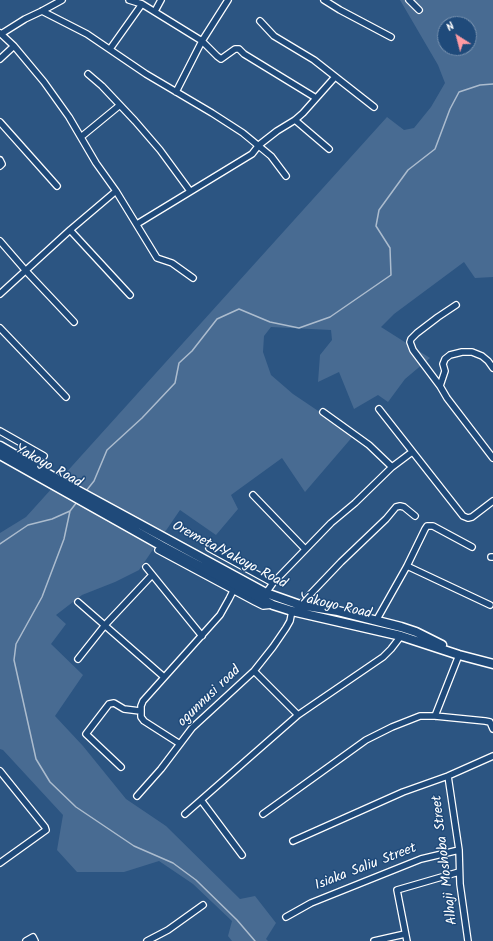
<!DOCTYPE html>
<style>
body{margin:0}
#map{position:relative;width:493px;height:941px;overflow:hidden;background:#2c5582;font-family:Kalam,sans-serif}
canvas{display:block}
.north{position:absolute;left:437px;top:16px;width:40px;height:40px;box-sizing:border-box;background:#1f4a7a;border:1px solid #7992af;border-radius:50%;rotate:324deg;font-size:11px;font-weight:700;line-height:16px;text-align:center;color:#fff}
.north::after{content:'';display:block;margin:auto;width:14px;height:18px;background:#ff9aa2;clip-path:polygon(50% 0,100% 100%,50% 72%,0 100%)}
</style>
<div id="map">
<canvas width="493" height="941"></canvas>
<div class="north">N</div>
</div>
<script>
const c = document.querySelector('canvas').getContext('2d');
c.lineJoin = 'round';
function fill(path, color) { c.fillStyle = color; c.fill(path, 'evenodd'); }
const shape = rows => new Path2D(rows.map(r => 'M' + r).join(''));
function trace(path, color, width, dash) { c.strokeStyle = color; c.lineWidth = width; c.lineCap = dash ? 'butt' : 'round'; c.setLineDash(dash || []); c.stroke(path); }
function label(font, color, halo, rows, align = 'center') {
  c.font = font + ' Kalam,sans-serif'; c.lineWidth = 3; c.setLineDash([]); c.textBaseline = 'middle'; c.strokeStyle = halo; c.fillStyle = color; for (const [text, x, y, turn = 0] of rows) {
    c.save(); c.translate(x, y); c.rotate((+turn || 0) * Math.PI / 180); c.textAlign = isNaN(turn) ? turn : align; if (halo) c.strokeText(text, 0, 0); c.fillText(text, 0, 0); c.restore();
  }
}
fill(shape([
 [400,0,493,0,493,277,475,278,464,262,394,314,381,327,430,358,405,379,388,402,378,395,354,409,339,372,318,382,320,355,332,340,331,330,271,327,264,336,263,352,271,375,293,394,354,435,305,492,282,458,231,495,238,509,216,535,180,510,139,570,115,582,82,595,56,615,66,624,51,644,83,675,55,716,83,746,126,799,166,826,240,899,255,896,276,923,266,939,268,941,232,941,228,936,232,921,193,884,159,861,124,872,77,872,57,850,63,815,3,750,0,749,0,533,26,517,387,117,404,130,414,128,431,107,445,83,438,65],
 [445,24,469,24,469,48,445,48]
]), '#486b92');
trace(shape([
 [86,491,94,481,107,450,142,418,175,383,179,363,192,351,217,319,239,309,270,322,299,328,330,317,391,275,390,248,376,226,379,210,408,170,435,149,450,109,459,92,480,85,493,84],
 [70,511,64,539,42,597,16,644,14,660,36,759,50,782,76,807,134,846,173,863,196,880,237,920,255,941],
 [0,544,28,525,52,519,70,511,77,502]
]), '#acbcce', 1.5);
const minor = shape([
 [129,0,142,4,202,41,217,56,221,59,235,49,239,49,244,54,316,98],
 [324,0,340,10,391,37],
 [409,0,419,10],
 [42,11,87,34,146,74,212,113,243,133,271,156,286,176],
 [155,11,161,0],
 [260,21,274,36,314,60,374,107],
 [0,33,14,46,44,82,69,117,96,163,116,191,157,258,172,263,193,278],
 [1,34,25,19,42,11,62,0],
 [110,49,142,4],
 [0,59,14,46],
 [88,74,102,86,135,121,160,150,190,191],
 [176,92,202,41,228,0],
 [295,120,329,149],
 [0,122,57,186],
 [81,137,120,105],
 [0,160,2,164,0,166],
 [137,224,252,154,259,145,277,131,295,120,303,113,335,77],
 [70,230,130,295],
 [0,241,26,271,74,322],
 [0,294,70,230,116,191],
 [0,328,66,397],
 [493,368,488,361,482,356,472,352,462,352,450,355,445,359,443,364,445,371,440,386,447,398,493,458],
 [440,386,413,350,410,342,411,339,417,333,438,317,456,305],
 [379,409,463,516,468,518,472,517,493,501],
 [323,412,369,445,392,467],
 [0,431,44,456],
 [253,495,305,549],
 [209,548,273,583],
 [158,550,255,602,263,606,273,605],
 [491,557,493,557],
 [407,566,490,605],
 [146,567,202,636],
 [266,593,273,583,331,523,355,503,392,467,412,452],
 [78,602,164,677],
 [300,605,341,562,386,519,396,507,400,506,404,507,415,516],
 [376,621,407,566,425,529,427,526,433,526,472,547],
 [78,659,105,625,152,575],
 [254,671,298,715],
 [435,716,459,655],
 [180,744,144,721,141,717,141,706,143,701,220,615,229,599,233,591],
 [121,767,86,734,109,704,114,703,124,709,140,711],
 [0,771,45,827,46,830,0,863],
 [448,776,459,850,460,884,468,941],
 [137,796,161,769,192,728,254,671,273,647,286,628,290,621,292,611],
 [201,800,242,855],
 [185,814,298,715,383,657,391,649,401,636],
 [263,814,366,740,392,727,420,716,435,716,485,721,490,722,493,729],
 [293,841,403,792,448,776,493,756],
 [286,917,311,903,421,859,459,850],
 [26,941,33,937,35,941],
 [147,941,168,930,203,905],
 [374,941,405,934],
 [407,941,397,890,459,872]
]);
const secondary = shape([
 [0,446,62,482,266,593,300,605,338,611,401,627,416,632,442,645],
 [0,455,162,546,273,605,292,611,401,636,459,655,493,664]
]);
trace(minor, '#fff', 8);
trace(secondary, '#fff', 11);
trace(minor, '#1f4a7a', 5.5);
trace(secondary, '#1f4a7a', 8);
label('14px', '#fff', '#1f4a7a', [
 ["Yakoyo Road",48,467,29],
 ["Oremeta/Yakoyo Road",229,556,28],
 ["Yakoyo Road",335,607,13],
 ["ogunnusi road",210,697,-44],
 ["Alhaji Moshoba Street",446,860,-97],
 ["Isiaka Saliu Street",366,868,-21]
]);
</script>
